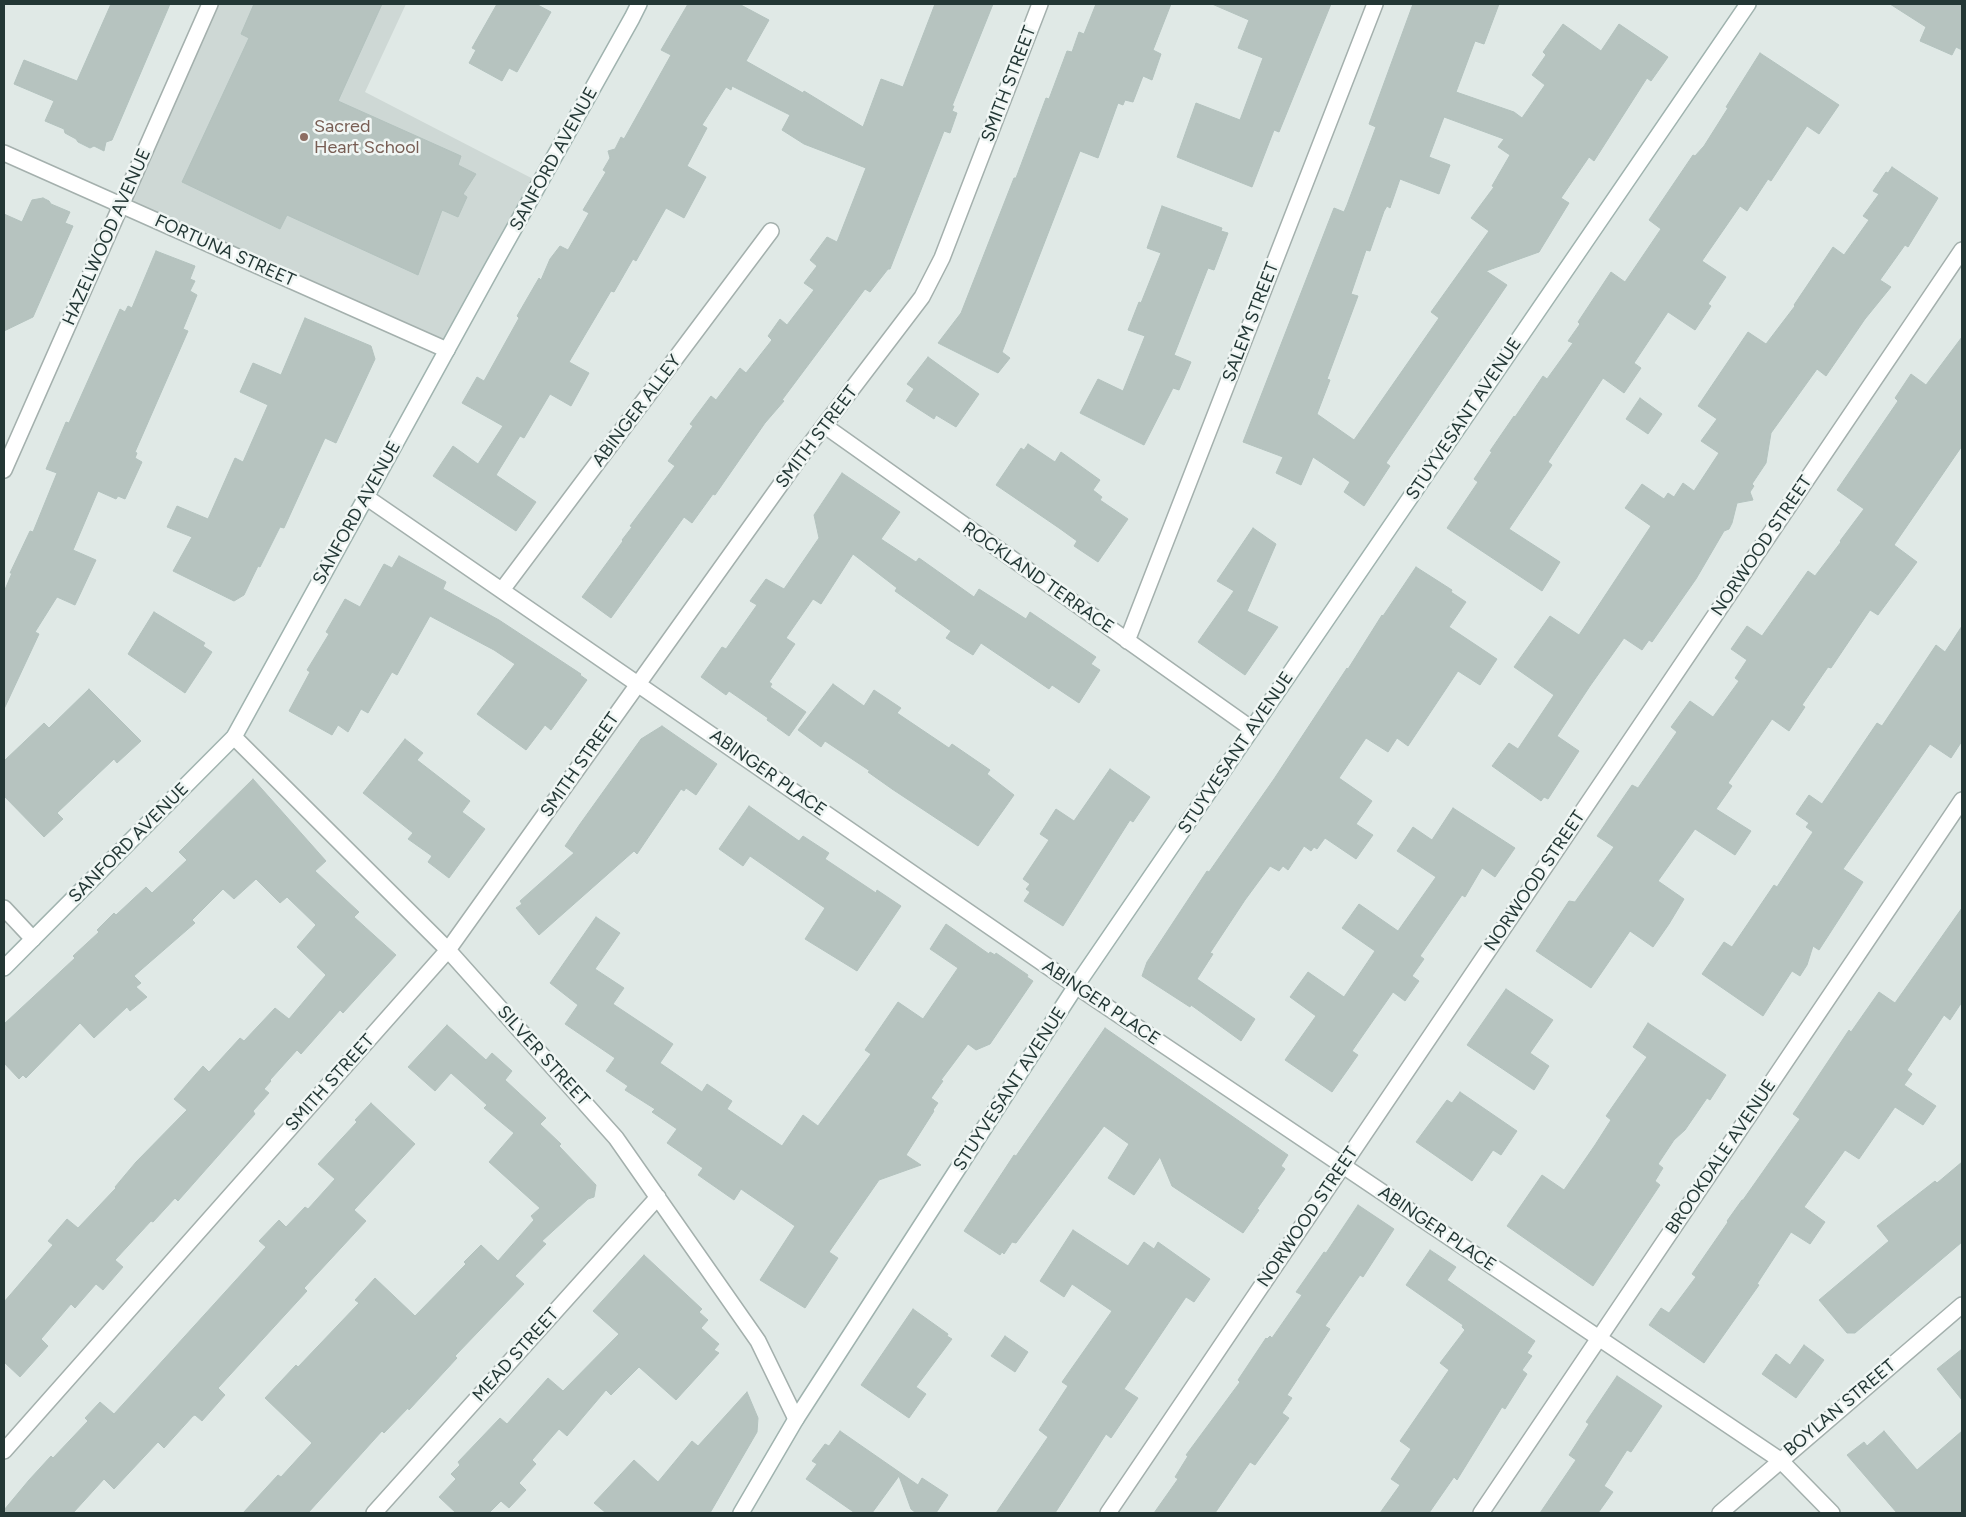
<!DOCTYPE html>
<style>
body{margin:0}
#map{position:relative;width:1966px;height:1517px;overflow:hidden;background:#e0e9e6;font-family:Figtree,sans-serif}
canvas{display:block}
.frame{position:absolute;inset:0;border:5px solid #233735;pointer-events:none}
</style>
<div id="map">
<canvas width="1966" height="1517"></canvas>
<div class="frame"></div>
</div>
<script>
const c = document.querySelector('canvas').getContext('2d');
c.lineJoin = 'round';
function fill(path, color) { c.fillStyle = color; c.fill(path, 'evenodd'); }
const shape = rows => new Path2D(rows.map(r => 'M' + r).join(''));
function trace(path, color, width, dash) { c.strokeStyle = color; c.lineWidth = width; c.lineCap = dash ? 'butt' : 'round'; c.setLineDash(dash || []); c.stroke(path); }
function label(font, color, halo, rows, align = 'center') {
  c.font = font + ' Figtree,sans-serif'; c.lineWidth = 5; c.setLineDash([]); c.textBaseline = 'middle'; c.strokeStyle = halo; c.fillStyle = color; for (const [text, x, y, turn = 0] of rows) {
    c.save(); c.translate(x, y); c.rotate((+turn || 0) * Math.PI / 180); c.textAlign = isNaN(turn) ? turn : align; if (halo) c.strokeText(text, 0, 0); c.fillText(text, 0, 0); c.restore();
  }
}
fill(shape([
 [212,4,406,4,365,92,539,182,446,344,126,203]
]), '#ced8d5');
const building = shape([
 [111,4,170,4,112,140,106,142,104,151,94,146,90,148,78,142,76,139,65,133,64,129,45,121,54,101,14,84,24,60,77,81,111,4],
 [254,4,382,4,338,101,461,156,458,165,476,174,463,194,467,197,458,217,442,210,418,275,287,215,280,229,182,182,249,38,241,34,254,4],
 [497,4,536,4,551,12,517,72,509,68,502,81,469,63,476,50,472,48,497,4],
 [688,4,739,4,769,20,746,61,803,93,804,91,863,127,881,79,903,87,935,4,993,4,952,106,954,106,952,111,957,113,950,133,944,131,890,269,888,269,870,292,865,289,782,400,784,401,765,423,715,495,713,494,692,523,684,517,611,618,582,597,623,541,622,540,632,527,630,526,675,466,668,461,693,426,690,424,711,396,716,400,740,368,746,373,772,340,768,336,780,319,787,325,814,290,804,283,817,266,810,260,827,237,837,242,866,168,804,144,782,130,790,115,732,86,731,90,726,87,702,125,707,128,687,166,706,177,684,218,666,208,636,261,633,259,614,292,611,291,569,362,589,373,571,406,550,394,524,438,520,436,496,475,536,502,516,531,433,476,453,446,478,464,503,426,462,403,477,377,484,381,519,318,517,316,539,278,541,280,550,259,560,246,568,250,589,213,583,210,606,172,603,170,610,158,608,151,615,149,621,137,624,139,671,55,661,50,688,4],
 [1096,4,1171,4,1153,50,1161,54,1152,80,1143,76,1133,102,1125,100,1123,105,1118,103,1098,158,1080,151,1002,352,1010,358,998,373,938,343,961,313,1014,178,1016,178,1046,98,1049,99,1067,51,1072,52,1079,32,1084,34,1096,4],
 [1212,4,1331,4,1279,132,1274,130,1252,187,1177,157,1196,103,1240,120,1263,58,1238,48,1249,20,1212,4],
 [1413,4,1499,4,1484,44,1475,41,1456,92,1514,112,1522,118,1545,85,1532,75,1546,55,1543,52,1563,24,1601,51,1619,24,1668,57,1651,81,1647,78,1594,161,1589,157,1561,198,1569,203,1539,252,1486,271,1507,285,1386,463,1390,466,1364,506,1344,492,1350,482,1313,457,1301,485,1276,473,1283,457,1243,442,1334,208,1344,212,1347,205,1376,127,1369,124,1413,4],
 [1444,117,1504,139,1498,147,1510,155,1492,186,1494,187,1471,218,1489,231,1431,312,1439,318,1354,440,1317,414,1330,380,1327,379,1358,296,1351,294,1366,250,1370,251,1384,211,1387,206,1390,208,1400,179,1439,194,1450,165,1429,157,1444,117],
 [1890,4,1962,4,1962,50,1956,47,1952,55,1920,41,1926,27,1890,4],
 [1760,53,1839,105,1819,134,1807,126,1771,181,1768,179,1747,211,1740,206,1702,261,1726,277,1708,304,1711,306,1695,330,1668,312,1634,363,1641,368,1624,393,1603,378,1548,462,1552,465,1509,529,1560,562,1542,591,1447,528,1478,482,1474,479,1492,452,1490,451,1514,416,1515,417,1543,376,1547,379,1573,343,1568,341,1580,324,1578,322,1611,272,1625,282,1661,229,1649,220,1693,155,1695,156,1704,146,1728,108,1726,107,1760,53],
 [1892,167,1938,198,1908,247,1905,245,1880,280,1891,287,1865,319,1826,376,1817,369,1771,433,1766,463,1752,484,1754,486,1750,492,1753,500,1737,503,1732,523,1729,529,1724,531,1696,579,1652,642,1649,640,1642,650,1624,638,1590,686,1557,736,1579,751,1548,799,1544,797,1541,801,1492,766,1509,743,1518,749,1554,695,1514,667,1550,616,1579,635,1651,526,1625,508,1642,484,1664,499,1668,493,1674,497,1683,483,1694,491,1719,453,1701,441,1717,419,1698,406,1748,332,1766,344,1795,306,1794,305,1833,247,1844,255,1869,220,1863,216,1879,194,1873,191,1886,172,1888,173,1892,167],
 [43,198,49,201,51,204,70,212,65,223,73,226,33,317,4,331,4,214,22,222,32,200,43,198],
 [1162,206,1222,228,1221,231,1228,233,1214,270,1208,268,1174,355,1191,362,1179,390,1173,388,1144,445,1080,413,1098,379,1123,391,1145,336,1128,330,1139,302,1141,303,1161,253,1147,248,1162,206],
 [156,251,195,266,190,279,195,281,190,291,197,295,183,329,188,331,135,452,137,453,135,458,142,462,125,499,118,496,116,499,98,491,73,550,96,560,75,605,57,597,35,632,39,634,4,709,4,592,12,573,10,573,30,531,33,532,57,473,46,469,66,422,69,423,120,309,125,312,128,306,132,308,156,251],
 [305,318,371,346,375,359,336,443,325,438,284,528,280,527,260,567,258,566,244,595,234,601,173,571,192,537,167,527,177,506,208,519,235,458,243,462,268,405,240,392,253,363,281,375,305,318],
 [1962,337,1962,446,1894,545,1917,562,1878,615,1870,610,1831,668,1828,667,1802,705,1805,707,1789,731,1772,719,1730,780,1728,783,1732,786,1716,809,1751,831,1735,855,1695,829,1658,881,1684,899,1669,924,1653,947,1630,931,1591,988,1536,951,1569,901,1575,902,1614,847,1597,836,1632,785,1638,788,1677,732,1671,727,1690,701,1713,717,1739,681,1735,678,1747,660,1731,649,1747,626,1762,636,1808,571,1815,576,1841,542,1840,541,1864,509,1837,490,1898,401,1895,398,1911,374,1926,385,1962,337],
 [928,357,979,394,956,427,936,415,934,419,906,401,914,389,907,384,928,357],
 [1640,398,1662,414,1648,434,1626,419,1640,398],
 [1028,444,1055,462,1061,452,1100,480,1093,490,1102,497,1100,500,1128,519,1098,562,1074,546,1077,541,1059,528,996,485,1021,448,1024,450,1028,444],
 [842,473,900,512,881,539,916,562,919,558,974,597,979,589,1026,619,1030,612,1096,657,1091,664,1100,670,1079,703,1052,685,1049,689,981,643,973,655,946,638,951,631,895,591,897,588,853,554,821,604,813,599,786,638,795,644,769,682,772,684,770,687,806,712,789,736,767,720,768,718,729,691,726,695,701,677,722,647,726,649,757,605,750,601,766,579,784,589,819,538,814,515,842,473],
 [1253,528,1276,544,1247,611,1278,627,1245,675,1198,642,1234,591,1217,581,1253,528],
 [399,556,446,582,443,589,499,620,581,674,580,675,587,680,551,730,545,725,526,750,477,714,515,664,494,650,430,616,397,675,392,672,368,713,361,709,348,732,338,725,332,735,289,711,310,672,307,670,329,634,326,632,345,599,360,607,384,564,392,568,399,556],
 [1416,567,1452,590,1451,592,1466,602,1449,627,1497,659,1480,685,1458,671,1408,746,1397,738,1388,752,1366,738,1339,778,1372,801,1356,824,1373,835,1356,859,1325,838,1317,849,1314,847,1311,851,1304,846,1288,870,1283,866,1279,871,1270,866,1245,900,1210,953,1213,954,1197,979,1255,1019,1241,1041,1191,1005,1190,1007,1142,976,1147,962,1207,871,1209,872,1274,779,1347,668,1348,669,1382,615,1383,616,1416,567],
 [154,612,205,643,203,646,212,652,185,693,128,654,154,612],
 [1962,626,1962,741,1951,758,1930,744,1843,869,1863,882,1819,950,1813,946,1807,965,1800,976,1792,971,1763,1016,1702,974,1724,942,1732,947,1774,885,1777,887,1813,832,1806,827,1809,823,1796,814,1809,795,1822,804,1877,723,1882,726,1936,645,1945,652,1962,626],
 [833,684,864,706,874,690,901,708,897,713,949,748,952,744,990,770,987,774,1014,795,978,846,892,789,868,772,870,771,825,741,821,747,798,730,833,684],
 [89,689,141,741,117,763,114,759,57,813,63,819,44,837,4,796,4,761,44,723,49,728,89,689],
 [662,726,717,764,696,795,686,788,684,791,681,789,637,854,634,851,539,935,516,908,522,904,520,901,574,853,565,846,580,824,641,739,662,726],
 [405,739,423,753,417,760,470,801,462,812,485,829,449,878,428,862,432,856,408,839,413,833,363,793,405,739],
 [1110,769,1150,797,1133,822,1130,820,1063,926,1024,901,1030,892,1026,889,1030,884,1023,879,1049,840,1040,834,1056,809,1074,821,1110,769],
 [253,779,326,861,315,871,359,912,354,917,396,955,343,1013,340,1010,301,1054,297,1050,270,1080,271,1081,264,1089,269,1093,253,1111,255,1114,178,1201,175,1198,153,1222,151,1221,115,1260,123,1267,103,1290,96,1284,75,1308,71,1304,41,1339,48,1346,20,1377,4,1362,4,1302,53,1245,48,1241,67,1219,78,1228,116,1188,115,1187,136,1162,187,1110,174,1099,203,1066,209,1072,240,1038,244,1041,275,1008,289,1019,326,975,297,947,316,925,287,897,280,903,256,879,234,899,223,889,192,920,195,923,134,976,141,983,136,987,147,997,130,1011,127,1007,94,1038,80,1023,26,1078,23,1075,19,1079,4,1063,4,1024,75,958,73,956,99,932,97,930,114,913,116,915,146,887,152,893,187,860,179,852,253,779],
 [749,806,799,841,803,836,829,853,825,859,876,893,877,890,901,906,857,971,805,939,825,908,750,856,743,866,719,849,749,806],
 [1453,808,1515,848,1495,877,1482,868,1465,897,1462,895,1420,956,1424,959,1412,976,1419,981,1405,1001,1393,992,1352,1051,1358,1055,1332,1092,1285,1060,1316,1016,1290,997,1308,972,1344,997,1375,951,1342,928,1359,904,1398,931,1436,877,1397,851,1413,827,1432,840,1453,808],
 [1962,908,1962,1002,1950,1020,1944,1015,1907,1070,1912,1074,1904,1085,1936,1106,1923,1125,1895,1107,1859,1159,1845,1150,1804,1207,1825,1222,1810,1244,1791,1232,1757,1284,1759,1285,1704,1363,1649,1325,1661,1308,1669,1313,1696,1277,1692,1274,1728,1222,1727,1221,1742,1200,1743,1200,1800,1119,1793,1114,1849,1030,1851,1032,1879,992,1895,1003,1962,908],
 [596,917,620,933,595,969,624,988,613,1004,673,1044,660,1063,702,1092,707,1084,732,1101,727,1109,782,1146,803,1115,818,1126,871,1054,865,1050,898,1002,923,1019,958,968,930,949,946,924,989,954,990,952,995,955,996,953,1028,975,1027,977,1033,981,990,1044,976,1050,968,1044,941,1080,943,1081,931,1098,938,1103,933,1110,934,1111,906,1155,921,1165,879,1180,829,1252,838,1258,805,1308,760,1280,795,1226,741,1189,734,1200,698,1175,703,1168,667,1143,677,1129,652,1112,655,1109,625,1090,628,1086,606,1071,615,1058,565,1024,578,1005,550,983,596,917],
 [1506,989,1553,1020,1530,1053,1549,1066,1534,1090,1467,1045,1506,989],
 [1648,1023,1726,1075,1710,1100,1707,1098,1685,1130,1674,1140,1658,1164,1663,1168,1655,1181,1660,1185,1593,1286,1507,1226,1542,1175,1564,1190,1595,1145,1611,1120,1606,1116,1647,1057,1633,1047,1648,1023],
 [447,1025,486,1060,492,1053,512,1071,505,1080,546,1118,540,1124,561,1144,559,1146,596,1185,594,1197,588,1199,542,1241,546,1244,515,1276,524,1284,455,1356,457,1358,409,1410,408,1408,384,1433,382,1431,308,1513,243,1513,278,1475,281,1477,312,1443,265,1398,296,1365,298,1367,359,1303,355,1300,375,1278,415,1316,466,1264,464,1262,481,1245,498,1261,534,1220,531,1216,540,1208,489,1162,514,1133,484,1108,487,1105,451,1073,435,1091,408,1067,447,1025],
 [1105,1028,1288,1155,1281,1166,1285,1169,1257,1209,1259,1210,1243,1233,1172,1186,1160,1157,1134,1195,1108,1178,1129,1144,1104,1126,1016,1243,1012,1242,1004,1254,1002,1252,1000,1255,964,1231,1014,1155,1016,1156,1105,1028],
 [1460,1092,1517,1131,1501,1155,1493,1150,1472,1181,1416,1142,1447,1100,1452,1103,1460,1092],
 [371,1103,415,1144,354,1210,366,1221,304,1288,307,1291,218,1388,225,1395,202,1421,195,1415,193,1416,164,1448,158,1442,114,1489,104,1479,73,1513,4,1513,4,1510,29,1480,51,1456,53,1458,88,1421,85,1418,100,1402,114,1414,266,1247,259,1241,279,1220,286,1227,305,1207,308,1209,335,1179,318,1164,357,1122,355,1120,371,1103],
 [1962,1162,1962,1242,1855,1333,1847,1333,1819,1300,1889,1241,1877,1226,1935,1181,1937,1183,1962,1162],
 [1358,1205,1394,1229,1363,1277,1360,1275,1325,1326,1330,1329,1287,1395,1292,1398,1282,1413,1289,1418,1255,1465,1250,1462,1215,1513,1154,1513,1178,1479,1175,1477,1188,1456,1186,1455,1240,1382,1238,1380,1266,1338,1267,1339,1270,1336,1272,1338,1302,1295,1296,1292,1324,1252,1326,1253,1358,1205],
 [1073,1230,1128,1266,1144,1242,1154,1249,1158,1242,1210,1279,1194,1302,1186,1297,1124,1389,1138,1398,1111,1438,1106,1434,1055,1513,996,1513,1048,1437,1039,1430,1068,1386,1062,1382,1112,1311,1072,1284,1064,1297,1040,1281,1073,1230],
 [1430,1250,1456,1267,1447,1280,1535,1341,1527,1353,1532,1356,1522,1370,1527,1374,1505,1409,1502,1407,1457,1480,1454,1477,1429,1513,1380,1513,1400,1485,1391,1479,1411,1449,1400,1441,1449,1370,1440,1363,1465,1330,1462,1327,1463,1325,1406,1285,1430,1250],
 [644,1255,702,1309,699,1312,708,1320,701,1328,719,1344,714,1350,719,1353,676,1400,639,1367,611,1395,606,1390,567,1436,559,1429,532,1460,536,1464,519,1483,526,1490,509,1508,501,1501,489,1513,456,1513,439,1497,456,1479,451,1474,460,1465,458,1462,500,1418,507,1424,548,1378,563,1391,619,1334,593,1311,644,1255],
 [913,1309,948,1334,947,1336,952,1339,916,1387,926,1394,909,1418,861,1385,913,1309],
 [1005,1336,1028,1352,1015,1372,991,1356,1005,1336],
 [1804,1345,1824,1360,1796,1398,1762,1374,1776,1354,1790,1365,1804,1345],
 [1962,1349,1962,1400,1937,1369,1962,1349],
 [1617,1376,1662,1406,1631,1452,1627,1450,1604,1486,1613,1492,1598,1513,1540,1513,1576,1460,1569,1455,1589,1424,1586,1422,1617,1376],
 [747,1392,758,1418,757,1432,710,1513,606,1513,594,1503,634,1460,658,1482,692,1441,698,1446,747,1392],
 [840,1431,918,1485,922,1478,948,1495,936,1513,916,1513,911,1509,899,1476,872,1513,855,1513,806,1479,817,1464,812,1461,825,1444,829,1446,840,1431],
 [1884,1431,1917,1470,1962,1431,1962,1513,1897,1513,1847,1455,1864,1442,1867,1446,1884,1431]
]);
fill(building, '#b6c3bf');
trace(building, '#b3c2be', 1);
const street = shape([
 [4,153,447,350],
 [825,426,1252,729],
 [4,470,210,4],
 [366,497,1076,986,1780,1460,1832,1513],
 [502,590,771,231],
 [1127,641,1375,4],
 [234,737,448,950,616,1138,758,1341,796,1419],
 [4,908,33,939],
 [4,1451,448,950,801,456,922,297,942,258,1040,4],
 [374,1513,658,1197],
 [1108,1513,1962,250],
 [1481,1513,1962,800],
 [1720,1513,1962,1305]
]);
const secondary = shape([
 [4,968,234,737,492,268,632,18,639,4],
 [741,1513,796,1419,1076,986,1748,4]
]);
trace(street, '#a4b0ad', 18);
trace(secondary, '#a0b3af', 18);
trace(street, '#fff', 15);
trace(secondary, '#fff', 15);
for (const [x, y, r, color] of [
 [304,137,5,"#8d6e63"]
]) { const dot = new Path2D(); dot.arc(x, y, r, 0, 2 * Math.PI); c.fillStyle = color; c.fill(dot); trace(dot, '#f0f6f4', 2); }
label('18px', '#233735', '#f0f6f4', [
 ["SMITH STREET",1009,84,-69],
 ["SANFORD AVENUE",554,159,-61],
 ["HAZELWOOD AVENUE",107,237,-66],
 ["FORTUNA STREET",225,251,24],
 ["SALEM STREET",1251,322,-69],
 ["ABINGER ALLEY",637,411,-53],
 ["STUYVESANT AVENUE",1464,419,-56],
 ["SMITH STREET",817,437,-53],
 ["SANFORD AVENUE",357,513,-61],
 ["NORWOOD STREET",1762,546,-56],
 ["ROCKLAND TERRACE",1038,578,35],
 ["STUYVESANT AVENUE",1236,753,-56],
 ["SMITH STREET",580,765,-55],
 ["ABINGER PLACE",768,773,35],
 ["SANFORD AVENUE",129,843,-45],
 ["NORWOOD STREET",1535,881,-56],
 ["ABINGER PLACE",1101,1003,34],
 ["SILVER STREET",543,1056,48],
 ["SMITH STREET",330,1083,-48],
 ["STUYVESANT AVENUE",1010,1089,-57],
 ["BROOKDALE AVENUE",1721,1157,-56],
 ["NORWOOD STREET",1308,1217,-56],
 ["ABINGER PLACE",1437,1229,34],
 ["MEAD STREET",516,1355,-48],
 ["BOYLAN STREET",1840,1408,-40]
]);
label('18px', '#785e54', '#f0f6f4', [
 ["Sacred",314,127],
 ["Heart School",314,148]
], 'left');
</script>
